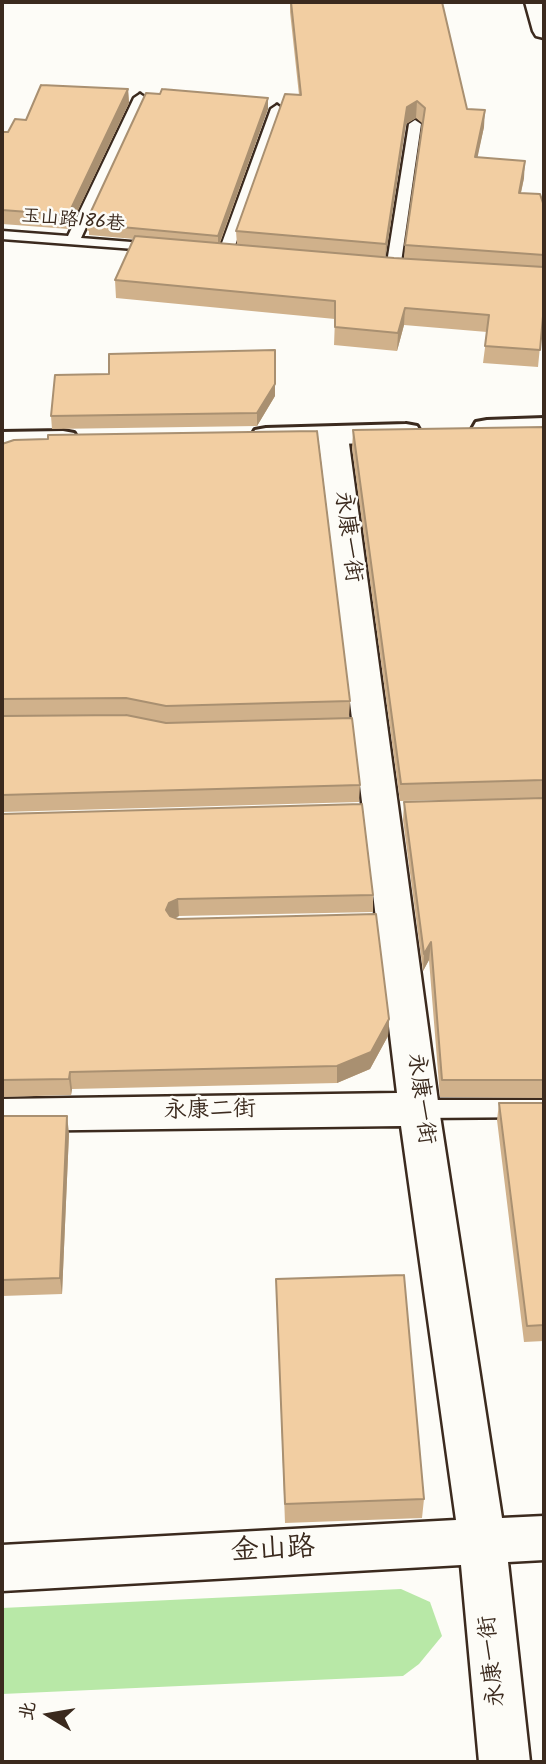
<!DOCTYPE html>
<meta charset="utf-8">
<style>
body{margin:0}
#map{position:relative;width:546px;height:1764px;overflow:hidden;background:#fdfcf7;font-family:Kalam,"LXGW WenKai TC",sans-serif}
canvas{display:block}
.frame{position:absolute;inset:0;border:4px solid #3b2a1e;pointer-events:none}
.north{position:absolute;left:14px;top:1680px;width:70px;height:70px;-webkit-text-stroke:5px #fdfcf7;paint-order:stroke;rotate:281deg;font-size:19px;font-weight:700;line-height:28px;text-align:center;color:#3b2a1e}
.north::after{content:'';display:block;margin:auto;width:24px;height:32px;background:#3b2a1e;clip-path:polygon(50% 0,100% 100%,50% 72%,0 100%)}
</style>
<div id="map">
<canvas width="546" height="1764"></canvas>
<div class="frame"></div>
<div class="north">北</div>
</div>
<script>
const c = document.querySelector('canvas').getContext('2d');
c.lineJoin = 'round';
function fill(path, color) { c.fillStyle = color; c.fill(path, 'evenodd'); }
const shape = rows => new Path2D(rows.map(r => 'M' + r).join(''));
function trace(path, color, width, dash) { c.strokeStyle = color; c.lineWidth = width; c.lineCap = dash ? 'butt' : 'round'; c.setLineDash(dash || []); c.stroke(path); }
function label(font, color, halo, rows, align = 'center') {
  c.font = font + ' Kalam,"LXGW WenKai TC",sans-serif'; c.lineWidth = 5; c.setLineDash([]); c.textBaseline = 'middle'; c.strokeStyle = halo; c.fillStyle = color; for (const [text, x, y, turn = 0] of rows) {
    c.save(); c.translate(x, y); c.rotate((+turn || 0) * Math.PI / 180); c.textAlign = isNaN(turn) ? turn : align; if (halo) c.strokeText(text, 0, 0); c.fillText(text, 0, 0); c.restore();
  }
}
fill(shape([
 [401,1589,430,1602,442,1636,419,1664,403,1676,2,1694,2,1608]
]), '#b8e8a7');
const service = shape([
 [140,94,146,98,81,238,156,244,161,245,161,251,2,239,2,231,68,236,134,98,140,94],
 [277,105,283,109,232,254,230,257,220,257,218,254,271,109,277,105],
 [415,120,421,124,400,269,393,273,386,269,409,124,415,120],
 [419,1100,544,1100,544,1117,419,1118,412,1115,408,1109,412,1103,419,1100]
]);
const minor = shape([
 [525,2,544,2,544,38,536,36,533,31,525,2],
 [333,427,343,430,348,436,439,1109,502,1518,544,1516,544,1560,508,1562,530,1762,479,1762,461,1565,2,1591,2,1545,456,1520,401,1126,2,1131,2,1099,397,1093,318,436,323,430,333,427]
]);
const tertiary = shape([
 [544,418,544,436,487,438,476,436,472,429,476,422,487,420,544,418],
 [406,424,417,426,421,433,417,440,406,442,266,446,255,444,251,437,255,430,266,428,406,424],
 [63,431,74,433,78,440,74,447,63,449,2,450,2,432,63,431]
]);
trace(service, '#3b2a1e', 5);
trace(minor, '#3b2a1e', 5);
trace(tertiary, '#3b2a1e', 6);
fill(service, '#fdfcf7');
fill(minor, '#fdfcf7');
fill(tertiary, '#fdfcf7');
fill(shape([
 [290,2,442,2,467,109,484,127,477,157,524,178,521,193,544,206,544,305,538,367,483,363,487,332,404,325,397,351,334,345,335,319,116,298,115,280,134,239,89,235,89,231,87,230,87,220,268,98,268,109,220,243,237,245,236,231,299,95,290,12],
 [416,118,422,123,405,245,404,259,385,258,406,124],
 [128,89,129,103,69,229,2,224,2,132,8,132,26,120],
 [275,396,257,426,52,429,51,416],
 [544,427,544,798,400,801,352,448,353,430],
 [2,444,350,701,349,718,360,785,359,802,2,812],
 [544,798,544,1098,440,1097,429,960,423,971,403,820,404,802],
 [2,814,373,895,373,912,179,916,175,918,389,1019,388,1036,370,1069,337,1083,72,1089,71,1095,2,1097],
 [499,1103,544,1103,544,1341,524,1342,497,1120],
 [2,1116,69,1133,62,1294,2,1296],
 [276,1279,424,1499,422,1518,285,1523]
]), '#d0b18b');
fill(shape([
 [128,89,129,103,69,229,68,215],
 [268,98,268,109,218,247,218,236],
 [417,101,416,118,406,124,385,261,386,244,407,107],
 [485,110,484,127,474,174,475,157],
 [525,161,524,178,517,210,519,193],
 [405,308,404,325,397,351,398,333],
 [275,384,275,396,257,426,257,413],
 [178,899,179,916,170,920,166,910,169,903],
 [431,942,429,960,423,971,424,954],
 [389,1019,388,1036,370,1069,337,1083,337,1066],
 [70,1072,72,1089,71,1095,69,1079],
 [67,1116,69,1133,62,1294,60,1278]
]), '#a99071');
const building = shape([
 [291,2,442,2,467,109,485,110,475,157,525,161,519,193,540,194,544,206,544,255,405,245,425,108,417,101,407,107,386,244,236,231,285,94,301,95,291,2],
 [41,85,128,89,68,215,2,210,2,132,8,132,15,119,26,120,41,85],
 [162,89,268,98,218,236,89,224,91,220,87,220,146,93,160,94,162,89],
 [135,236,394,258,544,267,544,305,540,350,485,346,489,315,405,308,398,333,335,327,335,301,115,280,135,236],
 [275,350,275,384,257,413,51,416,55,375,109,374,109,354,275,350],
 [544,427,544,780,401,784,353,430,544,427],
 [317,431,350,701,166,706,126,698,2,699,2,444,14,440,48,439,48,435,317,431],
 [126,715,166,723,352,718,360,785,2,795,2,716,126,715],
 [544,798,544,1080,442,1080,431,942,424,954,404,802,544,798],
 [362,804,373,895,178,899,169,903,166,910,170,916,178,919,376,914,389,1019,371,1052,337,1066,70,1072,69,1079,2,1080,2,814,362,804],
 [499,1103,544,1103,544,1325,527,1326,499,1103],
 [2,1116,67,1116,60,1278,2,1280,2,1116],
 [404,1275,424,1499,285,1504,276,1279,404,1275]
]);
fill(building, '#f2cea2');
trace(building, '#a99071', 2);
label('19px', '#3b2a1e', '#fdfcf7', [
 ["玉山路186巷",73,222,5]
]);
label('23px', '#3b2a1e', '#fdfcf7', [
 ["永康一街",346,537,83],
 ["永康一街",419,1099,83],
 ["永康二街",210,1112,-1],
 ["永康一街",494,1661,-96]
]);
label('28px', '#3b2a1e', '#fdfcf7', [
 ["金山路",273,1552,-3]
]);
</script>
